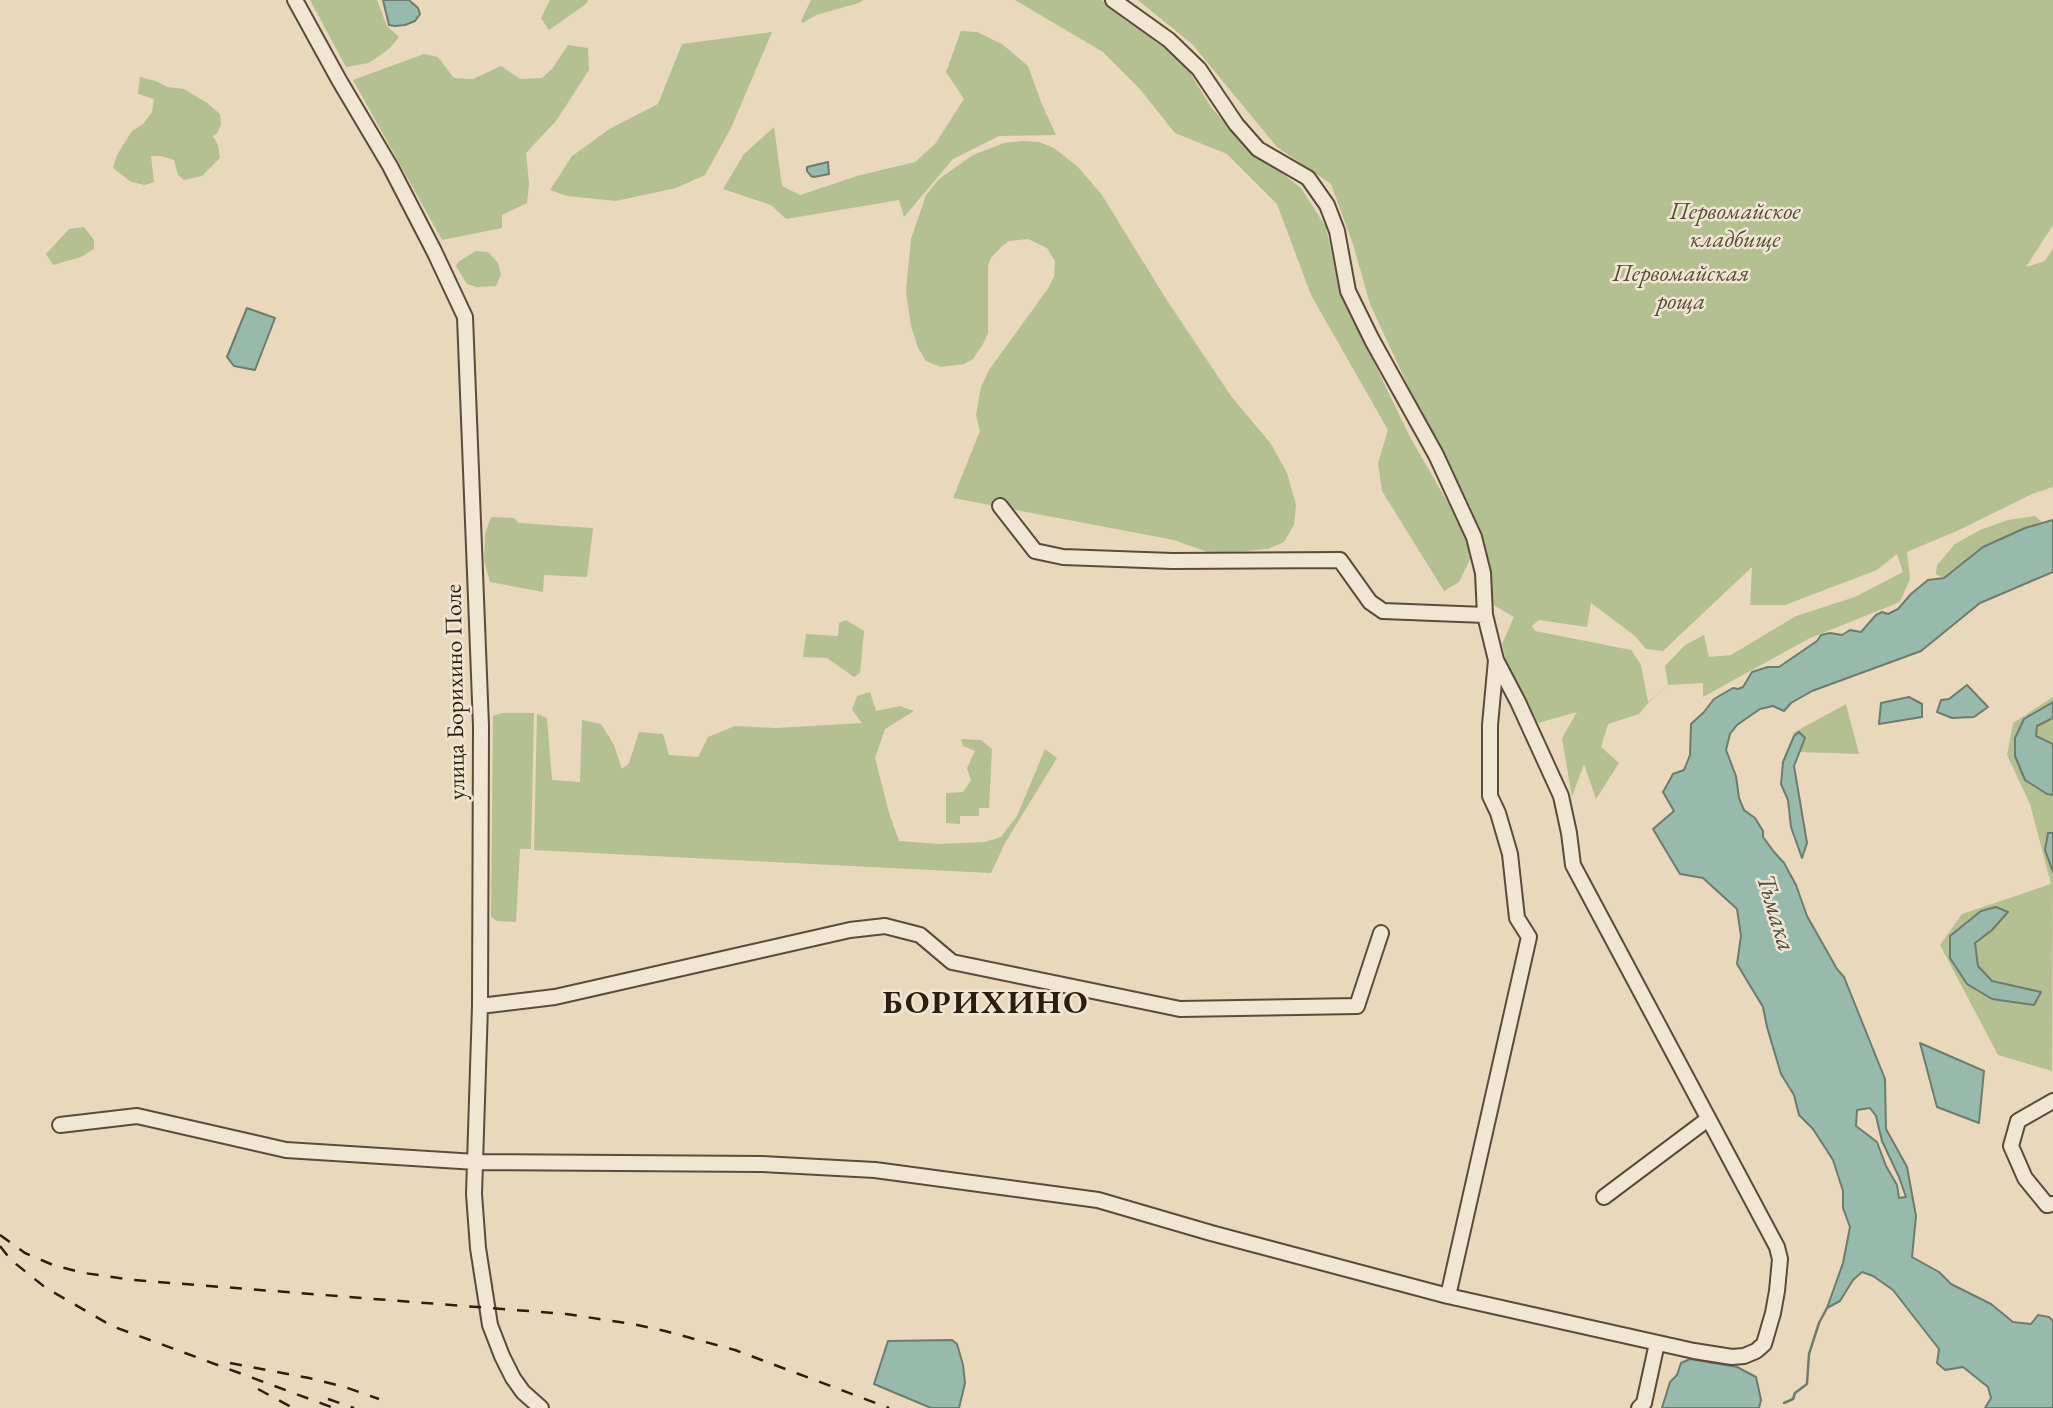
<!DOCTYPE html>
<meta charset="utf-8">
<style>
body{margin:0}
canvas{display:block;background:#e9d8bc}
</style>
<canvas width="2053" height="1408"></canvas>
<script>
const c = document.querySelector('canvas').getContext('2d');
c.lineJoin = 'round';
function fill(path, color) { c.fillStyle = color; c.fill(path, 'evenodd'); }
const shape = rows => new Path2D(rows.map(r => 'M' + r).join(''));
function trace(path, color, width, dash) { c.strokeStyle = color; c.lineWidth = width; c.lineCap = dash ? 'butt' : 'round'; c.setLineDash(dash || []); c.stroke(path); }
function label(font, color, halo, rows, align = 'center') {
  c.font = font + ' "EB Garamond",serif'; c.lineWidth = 5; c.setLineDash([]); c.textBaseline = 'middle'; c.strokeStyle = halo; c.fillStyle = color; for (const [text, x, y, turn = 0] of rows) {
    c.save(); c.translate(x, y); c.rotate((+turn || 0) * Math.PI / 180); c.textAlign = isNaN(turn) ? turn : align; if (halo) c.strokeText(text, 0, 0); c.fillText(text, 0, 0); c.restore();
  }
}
fill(shape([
 [310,0,377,0,387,26,399,37,389,49,369,63,346,67],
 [550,0,588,0,586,4,549,30,541,18],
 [811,0,863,0,859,3,816,15,803,23,801,21],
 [1015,0,1102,0,1184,63,1211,107,1243,143,1301,188,1326,227,1340,292,1410,437,1463,529,1468,542,1470,559,1459,582,1444,591,1382,491,1378,463,1388,430,1311,295,1277,204,1227,154,1175,133,1139,88,1103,52],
 [1138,0,2053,0,2053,225,2026,267,2045,261,2053,248,2053,487,2032,494,1959,530,1907,552,1910,579,1900,602,1810,638,1703,697,1703,683,1668,685,1648,703,1639,714,1608,724,1601,747,1619,763,1596,799,1584,764,1572,797,1562,738,1577,712,1538,723,1508,669,1502,644,1514,617,1488,602,1484,550,1370,304,1353,244,1331,184,1277,147,1193,45],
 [1897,554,1903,572,1855,597,1796,616,1731,655,1709,657,1704,635,1685,645,1665,666,1668,685,1648,702,1641,665,1631,650,1535,631,1532,626,1539,620,1587,627,1591,603,1635,636,1646,649,1663,651,1752,567,1750,605,1785,605,1877,570],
 [961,31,977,32,1002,44,1028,66,1041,102,1056,135,999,136,953,159,904,217,899,200,786,219,771,205,723,189,744,154,774,127,782,186,800,195,857,176,915,162,935,144,964,99,946,72],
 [772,32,731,128,705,175,676,188,616,201,567,196,550,190,572,156,611,128,658,104,682,44],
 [568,45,588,48,589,70,556,121,526,153,529,183,527,203,502,215,502,228,442,240,353,80,424,54,438,57,454,78,473,79,501,66,520,79,542,78,552,69],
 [140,77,156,81,167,87,184,89,207,103,220,114,221,124,218,132,213,136,218,145,220,158,202,176,184,180,178,175,174,160,161,156,151,156,154,182,145,185,131,182,113,168,117,155,132,131,143,124,152,112,154,99,138,94],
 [1023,141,1039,142,1054,148,1078,167,1102,195,1166,299,1231,396,1271,444,1287,473,1296,505,1294,525,1284,542,1268,549,1213,554,1174,540,953,498,980,431,976,415,981,387,989,370,1047,290,1054,277,1055,261,1047,248,1028,239,1009,241,1002,246,991,258,988,266,988,333,983,344,973,359,964,364,941,367,926,361,918,348,911,326,906,292,911,239,926,195,939,179,973,155,1004,143],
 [84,227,94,240,94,249,81,257,53,265,46,254,69,229],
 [476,251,488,252,498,263,501,274,496,286,477,287,467,284,456,266,458,262],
 [2035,516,2042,522,2025,528,1983,547,1944,578,1936,574,1937,565,1955,544,1980,530,2008,520],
 [491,517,514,518,519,523,593,528,587,577,544,575,543,592,490,582,484,560,485,534],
 [846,620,864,631,860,673,854,677,827,658,803,657,806,634,838,636,839,623],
 [870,692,876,711,900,706,914,711,885,729,875,758,889,813,899,841,939,844,985,842,1001,837,1017,816,1045,749,1057,758,1005,843,991,873,534,850,537,714,547,718,552,780,580,782,582,720,601,724,614,745,622,769,629,763,639,732,663,734,669,755,698,757,708,737,735,726,776,728,862,723,852,710,857,696],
 [2053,697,2053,702,2024,719,2015,738,2015,756,2047,794,2053,795,2053,833,2048,833,2045,850,2053,872,2052,1071,1998,1055,1940,945,1962,914,2051,884,2030,804,2007,755,2013,723],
 [1981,911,1992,930,1975,943,1978,966,1992,981,2040,992,2034,1005,1992,999,1967,984],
 [1846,704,1859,754,1798,752,1793,733],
 [502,713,534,713,531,849,520,849,516,922,497,921,491,917,493,716],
 [2053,718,2053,744,2036,737,2037,726],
 [961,739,981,740,992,749,989,808,979,808,979,816,960,816,960,824,946,823,946,793,963,792,971,780,967,768,975,751,963,746]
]), '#b4bf92');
const water = shape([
 [383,0,409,0,418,8,420,14,415,21,405,25,395,26,389,25,383,0],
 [828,162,829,174,814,177,811,176,807,171,807,167,828,162],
 [247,308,275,318,255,370,234,366,227,357,247,308],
 [2053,520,2053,572,1980,603,1921,651,1812,691,1791,703,1784,711,1773,706,1760,709,1737,725,1730,734,1726,750,1736,776,1739,798,1744,810,1755,818,1763,831,1763,837,1774,852,1784,863,1796,885,1807,916,1837,969,1844,977,1885,1079,1886,1129,1907,1167,1916,1216,1912,1257,1939,1272,1951,1284,1991,1304,2013,1322,2031,1324,2038,1315,2049,1317,2053,1321,2053,1408,1985,1408,1991,1398,1988,1387,1963,1367,1945,1370,1937,1363,1939,1349,1893,1290,1873,1276,1862,1272,1853,1280,1840,1301,1827,1308,1843,1263,1850,1227,1843,1208,1843,1191,1833,1160,1813,1129,1799,1115,1794,1095,1781,1074,1767,1027,1763,1007,1737,964,1741,936,1737,909,1703,878,1680,874,1653,829,1674,811,1663,792,1673,774,1684,770,1690,755,1691,724,1704,712,1714,699,1733,688,1738,689,1743,687,1752,672,1768,667,1779,667,1817,641,1821,635,1830,633,1842,635,1850,630,1861,632,1876,615,1882,612,1888,614,1898,609,1911,594,1928,580,1944,578,1983,547,2025,528,2053,520],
 [1870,1108,1876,1116,1882,1141,1899,1177,1906,1197,1899,1198,1897,1185,1886,1166,1877,1142,1856,1126,1857,1110,1870,1108],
 [1967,685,1988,707,1974,717,1952,718,1937,712,1941,700,1949,699,1967,685],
 [1909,697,1922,704,1922,717,1879,724,1881,703,1909,697],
 [2053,702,2053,718,2037,726,2036,736,2053,744,2053,795,2047,794,2025,780,2015,756,2015,738,2024,719,2053,702],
 [1799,732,1805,738,1794,766,1807,843,1802,858,1791,827,1788,800,1781,784,1783,762,1794,736,1799,732],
 [2048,833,2053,833,2053,872,2045,850,2048,833],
 [1996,907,2008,912,1992,930,1975,943,1978,966,1992,981,2041,992,2034,1005,1992,999,1967,984,1950,958,1950,936,1981,911,1996,907],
 [1920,1043,1984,1071,1979,1123,1937,1107,1920,1043],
 [952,1340,957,1344,963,1365,965,1383,959,1408,931,1408,874,1384,888,1341,952,1340],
 [1690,1359,1737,1367,1756,1377,1761,1400,1759,1408,1662,1408,1670,1382,1677,1375,1681,1363,1690,1359]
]);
fill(water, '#98baad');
trace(water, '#6d7c6d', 2);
trace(shape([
 [1784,1403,1793,1399,1795,1393,1807,1384,1809,1354,1819,1323,1828,1306]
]), '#6d7c6d', 2.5);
const minor = shape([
 [295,0,339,80,390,166,434,251,465,317,481,726,480,1006,474,1194,478,1248,490,1325,502,1356,513,1378,523,1392,541,1408],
 [1000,506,1035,551,1063,557,1172,561,1340,560,1370,602,1383,611,1485,615],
 [480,1006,555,997,850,930,885,926,920,935,952,962,1180,1009,1357,1006,1381,933],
 [2053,1101,2018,1121,2011,1146,2025,1178,2047,1205,2053,1204],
 [60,1125,137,1116,286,1150,476,1162,762,1164,875,1170,1098,1200,1211,1233,1448,1296,1694,1351,1732,1357,1744,1356,1756,1351,1764,1344,1773,1313,1777,1291,1780,1259,1777,1247,1573,865,1569,833,1561,796,1518,702,1496,660,1485,615,1483,573,1474,537,1436,455,1372,340,1348,291,1337,231,1327,205,1308,178,1258,149,1236,124,1199,69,1169,40,1113,0],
 [1604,1197,1708,1119],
 [1448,1296,1529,937,1517,918,1510,854,1498,813,1490,796,1490,725,1496,660],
 [1639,1408,1644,1403,1657,1343]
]);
trace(minor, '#5b4c3a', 18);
trace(minor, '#f1e6d3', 14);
trace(shape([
 [0,1235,25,1253,53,1265,84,1273,133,1280,566,1314,633,1324,665,1331,735,1350,889,1408],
 [0,1246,11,1260,46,1288,112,1326,334,1408],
 [230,1363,309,1378,345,1387,379,1399],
 [258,1389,293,1408],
 [328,1399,354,1408]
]), '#2c1e0e', 2.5, [12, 12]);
label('italic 24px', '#554e36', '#f1e6d3', [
 ["Первомайское",1735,212],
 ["кладбище",1735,240],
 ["Первомайская",1681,274],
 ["роща",1681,302]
]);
label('24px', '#2c1e0e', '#f1e6d3', [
 ["улица Борихино Поле",456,692,-91]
]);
label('italic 26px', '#4c4d3e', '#f1e6d3', [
 ["Тьмака",1775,913,73]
]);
c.letterSpacing = '2px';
label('bold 32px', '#2c1e0e', '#f1e6d3', [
 ["БОРИХИНО",986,1004]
]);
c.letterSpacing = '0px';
</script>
